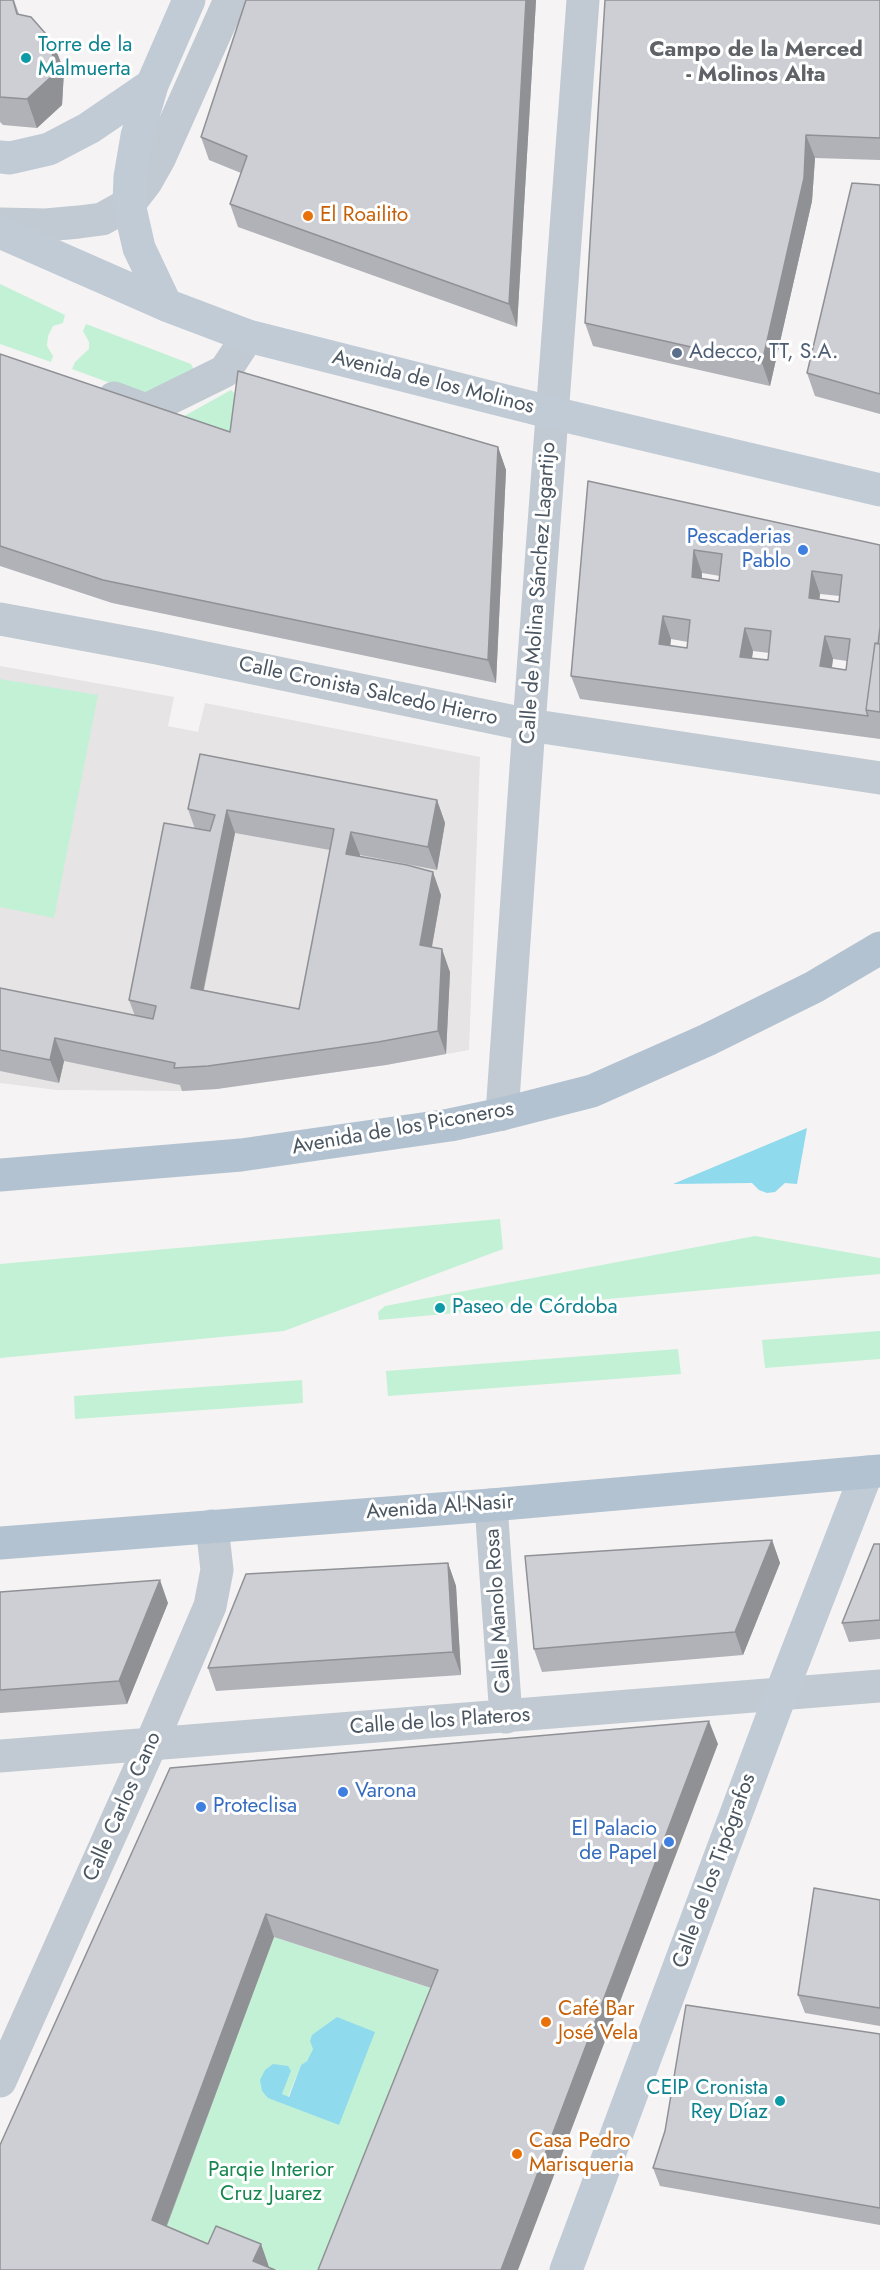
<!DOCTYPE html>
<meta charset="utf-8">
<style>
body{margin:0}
canvas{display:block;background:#f5f3f3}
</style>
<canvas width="880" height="2270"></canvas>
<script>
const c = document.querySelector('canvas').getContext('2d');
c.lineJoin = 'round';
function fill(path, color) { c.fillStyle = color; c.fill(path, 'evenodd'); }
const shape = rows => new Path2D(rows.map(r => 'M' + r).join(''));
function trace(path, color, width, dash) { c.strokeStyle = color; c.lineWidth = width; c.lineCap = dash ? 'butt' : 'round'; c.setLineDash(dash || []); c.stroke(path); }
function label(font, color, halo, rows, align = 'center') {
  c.font = font + ' Jost,sans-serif'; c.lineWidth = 6; c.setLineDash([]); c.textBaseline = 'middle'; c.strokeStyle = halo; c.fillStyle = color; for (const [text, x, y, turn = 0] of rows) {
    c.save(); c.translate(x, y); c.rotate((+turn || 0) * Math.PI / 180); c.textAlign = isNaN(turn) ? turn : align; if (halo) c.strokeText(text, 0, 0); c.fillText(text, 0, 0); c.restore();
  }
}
fill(shape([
 [0,666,174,697,168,726,198,732,205,703,480,757,469,1050,386,1065,217,1089,182,1091,57,1090,0,1083]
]), '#e6e4e5');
fill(shape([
 [0,284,65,315,63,323,53,326,48,336,47,346,53,356,51,362,0,344],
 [86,324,191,364,194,370,193,376,140,394,72,369,75,362,89,349,89,342,83,331],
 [231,390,241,400,228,438,177,420],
 [0,679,98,695,54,918,0,907],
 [500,1219,503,1249,284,1331,0,1358,0,1264],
 [755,1236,880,1258,880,1274,379,1320,378,1312,385,1306],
 [880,1331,880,1359,765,1368,762,1340],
 [678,1349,681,1374,388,1396,386,1371],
 [302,1380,303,1403,75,1419,74,1396],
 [274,1937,446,1993,335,2270,268,2270,160,2243],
 [313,2049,339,2125,262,2091,291,2071,282,2094,288,2097,301,2065,307,2061]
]), '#c3f1d5');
fill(shape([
 [807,1128,797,1184,785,1183,775,1192,767,1193,759,1190,752,1183,673,1184],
 [337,2017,375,2032,339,2125,268,2098,262,2091,260,2080,265,2070,273,2064,288,2066,291,2071,282,2094,289,2097,301,2065,307,2061,313,2049,310,2041,312,2035]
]), '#90daee');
trace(shape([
 [0,224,46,225,79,222,102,219,129,204,146,182,159,159,230,0],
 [114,398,146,410,225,371,248,336],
 [0,619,157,648,529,725,880,778],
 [502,1114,529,725,583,0],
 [491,1505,506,1717],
 [0,1756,880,1686],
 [0,2081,151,1744,210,1606,217,1570,212,1526]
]), '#c1cad2', 33);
trace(shape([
 [0,157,10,158,49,149,89,128,152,85],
 [0,232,166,305,248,336,553,413,880,490],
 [166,305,139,248,129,204,130,177,137,136,152,85,189,0],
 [566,2270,780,1696,867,1472]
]), '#c1cbd6', 33);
trace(shape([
 [0,1175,241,1155,450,1125,502,1114,592,1091,707,1040,814,987,880,948],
 [0,1543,491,1505,880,1471]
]), '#b3c2d1', 33);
fill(shape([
 [0,0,14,0,19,14,53,42,64,71,62,105,37,128,3,125,0,122],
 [246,0,536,0,517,327,238,227,230,204,241,173,209,160,201,137],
 [880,0,880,160,815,158,812,201,770,386,593,346,585,323],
 [880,185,880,414,815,396,807,373],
 [0,354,230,432,498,447,506,470,496,683,112,603,0,566],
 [588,481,880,545,880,739,580,699,571,676],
 [702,573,720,576,719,581,702,579],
 [820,594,840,596,839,602,819,599],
 [671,639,688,642,687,648,670,646],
 [753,651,769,653,768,660,752,659],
 [833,659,847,661,846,670,832,668],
 [437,800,445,823,437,870,360,855,359,857,441,895,432,947,450,972,446,1054,386,1065,217,1089,182,1091,180,1085,64,1061,59,1083,0,1071,0,988,135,1016,129,1000,195,829,188,809],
 [235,833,330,850,299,1009,204,990],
 [772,1540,780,1563,743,1655,542,1672,534,1649],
 [880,1544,880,1639,849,1642,842,1623],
 [448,1563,456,1586,461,1675,216,1691,208,1668],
 [0,1592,168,1603,127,1704,0,1713],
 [718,1744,431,1988,274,1937,167,2226,208,2244,261,2244,269,2268,0,2270,170,1768],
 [880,1900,880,2026,805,2013,798,1995],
 [880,2034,880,2225,660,2186,653,2168]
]), '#b0b2b7');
fill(shape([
 [526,0,536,0,517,327,509,304],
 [53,42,64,71,62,105,37,128,27,99],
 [806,135,815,158,812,201,770,386,762,363],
 [498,447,506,470,496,683,488,660],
 [694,550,702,573,700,600,692,577],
 [812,571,820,594,817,621,809,598],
 [663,616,671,639,668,667,659,644],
 [745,628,753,651,748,680,740,657],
 [825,636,833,659,828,689,820,666],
 [437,800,445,823,437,870,428,847],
 [227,810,235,833,199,1011,191,988],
 [351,832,360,855,354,877,346,854],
 [433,872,441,895,428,968,420,945],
 [442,949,450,972,446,1054,438,1031],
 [55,1038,64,1061,59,1083,50,1060],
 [772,1540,780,1563,743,1655,735,1632],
 [448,1563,456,1586,461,1675,453,1652],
 [160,1580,168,1603,127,1704,119,1681],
 [709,1721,718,1744,518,2270,501,2270],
 [266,1914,274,1937,160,2243,152,2220],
 [261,2244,269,2267,268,2270,253,2261]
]), '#909195');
const building = shape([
 [0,0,13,0,17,14,31,17,53,42,52,76,27,99,0,97,0,0],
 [246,0,526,0,509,304,230,204,247,156,201,137,246,0],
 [605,0,880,0,880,138,806,135,804,178,762,363,585,323,605,0],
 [852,183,880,185,880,394,807,373,852,183],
 [0,354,230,432,238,371,498,447,488,660,103,580,0,546,0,354],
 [588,481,880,545,880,627,878,644,875,643,866,710,868,716,571,676,588,481],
 [694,550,722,554,719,581,692,577,694,550],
 [812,571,842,575,839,602,809,598,812,571],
 [663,616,690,620,687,648,659,644,663,616],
 [745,628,771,631,768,660,740,657,745,628],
 [825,636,850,639,846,670,820,666,825,636],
 [875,643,880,644,880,712,866,710,875,643],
 [200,754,437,800,428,847,351,832,346,854,407,865,433,872,420,945,442,949,438,1031,378,1042,208,1066,174,1068,175,1063,55,1038,50,1060,0,1050,0,988,153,1019,156,1006,129,1000,164,823,210,831,215,815,188,809,200,754],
 [227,810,334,829,299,1009,191,988,227,810],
 [772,1540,735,1632,534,1649,525,1556,772,1540],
 [874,1544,880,1544,880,1620,842,1623,874,1544],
 [448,1563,453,1652,208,1668,246,1574,448,1563],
 [160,1580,119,1681,0,1690,0,1592,160,1580],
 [709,1721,501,2270,318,2270,438,1970,266,1914,152,2220,208,2244,216,2226,261,2244,253,2261,275,2270,0,2270,0,2145,170,1768,709,1721],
 [814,1888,880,1900,880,2008,798,1995,814,1888],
 [686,2005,880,2034,880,2208,653,2168,665,2131,686,2005]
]);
fill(building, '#cdcfd5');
trace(building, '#909195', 1.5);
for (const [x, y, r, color] of [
 [26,58,6,"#0f9aa8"],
 [308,216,6,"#e8710a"],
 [677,353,6,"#5c6f8a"],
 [803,550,6,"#3f7fe0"],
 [440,1308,6,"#0f9aa8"],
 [343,1792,6,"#3f7fe0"],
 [201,1807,6,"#3f7fe0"],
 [669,1842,6,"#3f7fe0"],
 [546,2022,6,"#e8710a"],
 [780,2101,6,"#0f9aa8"],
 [517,2154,6,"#e8710a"]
]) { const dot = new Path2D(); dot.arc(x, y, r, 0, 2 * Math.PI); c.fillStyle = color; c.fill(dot); trace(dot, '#fff', 2); }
label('21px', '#0d838f', '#fff', [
 ["Torre de la",38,46],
 ["Malmuerta",38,70],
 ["Paseo de Córdoba",452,1308],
 ["CEIP Cronista",768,2089,"right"],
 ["Rey Díaz",768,2113,"right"]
], 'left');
label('21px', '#c56008', '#fff', [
 ["El Roailito",320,216],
 ["Café Bar",558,2010],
 ["José Vela",558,2034],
 ["Casa Pedro",529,2142],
 ["Marisqueria",529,2166]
], 'left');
label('21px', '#4e5e75', '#fff', [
 ["Adecco, TT, S.A.",689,353]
], 'left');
label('21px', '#4a5661', '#fff', [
 ["Avenida de los Molinos",433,383,14],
 ["Calle de Molina Sánchez Lagartijo",539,593,-86],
 ["Calle Cronista Salcedo Hierro",368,692,12],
 ["Avenida de los Piconeros",403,1129,-10],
 ["Avenida Al-Nasir",440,1508,-4],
 ["Calle Manolo Rosa",499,1611,-94],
 ["Calle de los Plateros",440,1722,-4],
 ["Calle Carlos Cano",123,1807,-66],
 ["Calle de los Tipógrafos",715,1871,-70]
]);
label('21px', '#366cbe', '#fff', [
 ["Pescaderias",791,538],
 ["Pablo",791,562],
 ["Varona",355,1792,"left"],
 ["Proteclisa",213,1807,"left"],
 ["El Palacio",657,1830],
 ["de Papel",657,1854]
], 'right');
label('21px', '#17864f', '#fff', [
 ["Parqie Interior",271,2171],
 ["Cruz Juarez",271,2195]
]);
label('bold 22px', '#5f6368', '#fff', [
 ["Campo de la Merced",756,51],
 ["- Molinos Alta",756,76]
]);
</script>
